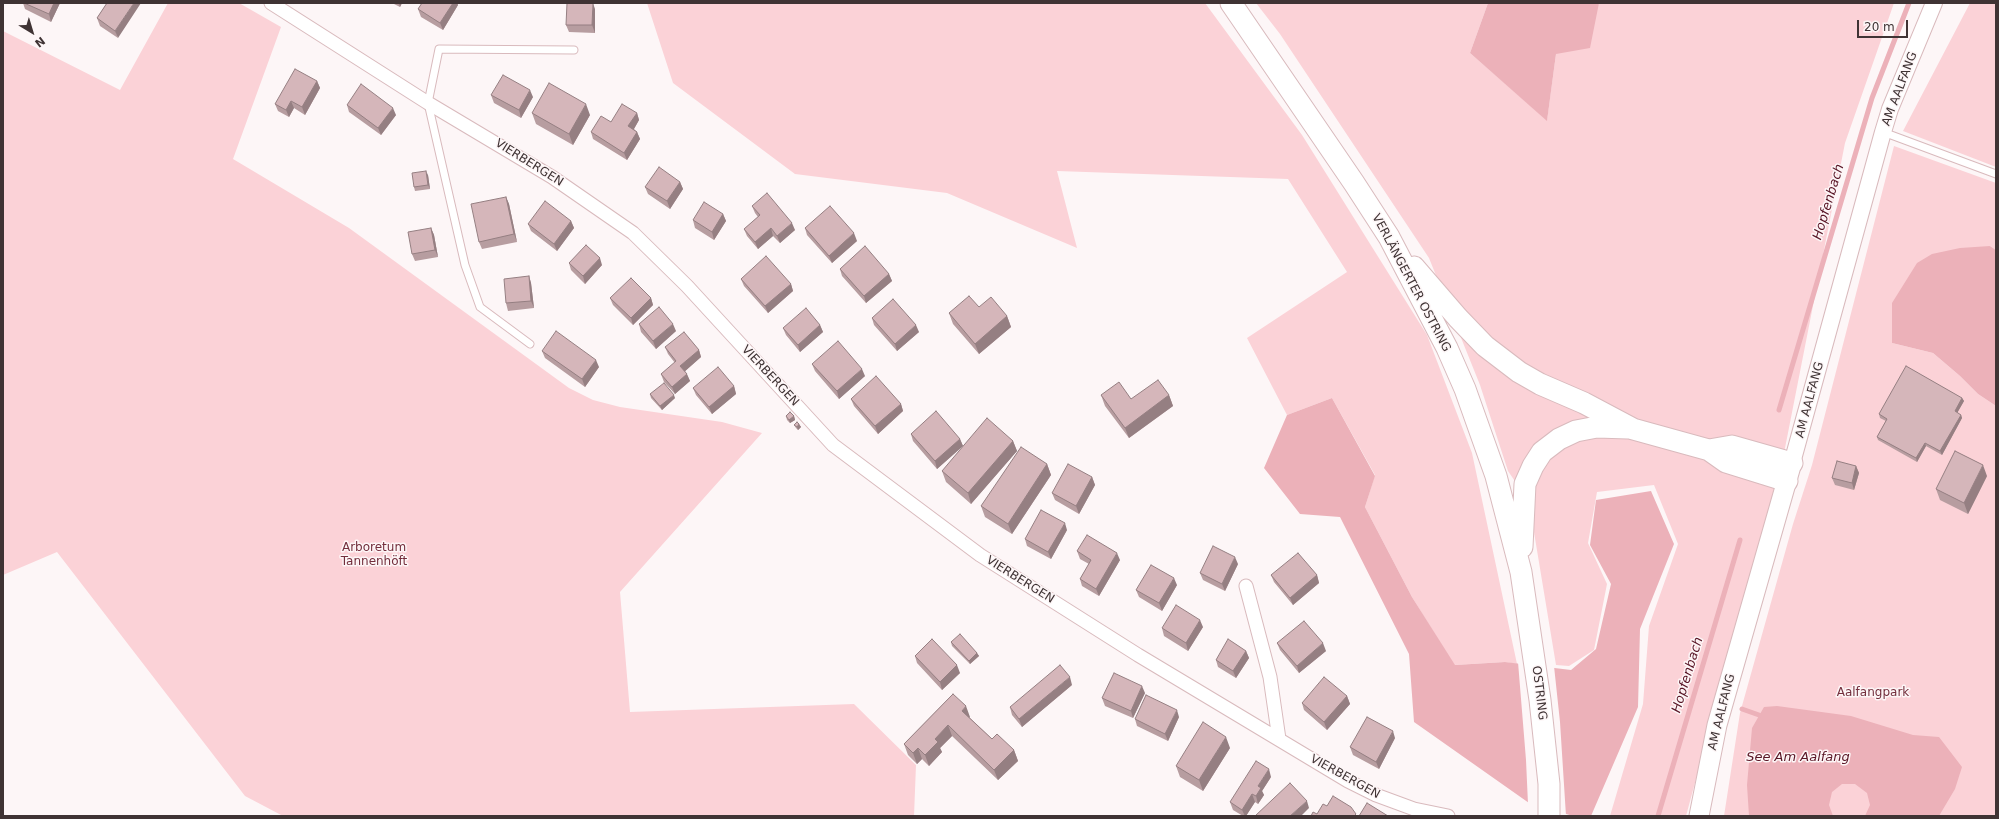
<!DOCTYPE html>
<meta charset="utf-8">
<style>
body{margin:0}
#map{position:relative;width:1999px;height:819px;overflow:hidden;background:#fdf6f7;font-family:"DejaVu Sans",sans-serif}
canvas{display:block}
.frame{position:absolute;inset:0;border:4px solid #3f3334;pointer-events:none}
.north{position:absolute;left:12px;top:12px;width:40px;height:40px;-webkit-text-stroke:3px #fdf6f7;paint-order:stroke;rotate:142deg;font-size:11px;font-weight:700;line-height:16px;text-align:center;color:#3f3334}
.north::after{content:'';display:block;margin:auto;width:14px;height:18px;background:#3f3334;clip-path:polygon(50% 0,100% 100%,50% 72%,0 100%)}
.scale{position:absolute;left:1857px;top:20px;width:51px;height:18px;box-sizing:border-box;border:2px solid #3f3334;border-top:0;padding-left:5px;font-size:12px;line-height:14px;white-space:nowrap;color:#3f3334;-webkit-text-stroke:3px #fdf6f7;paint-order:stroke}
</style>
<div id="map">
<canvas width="1999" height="819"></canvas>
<div class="frame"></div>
<div class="north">N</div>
<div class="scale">20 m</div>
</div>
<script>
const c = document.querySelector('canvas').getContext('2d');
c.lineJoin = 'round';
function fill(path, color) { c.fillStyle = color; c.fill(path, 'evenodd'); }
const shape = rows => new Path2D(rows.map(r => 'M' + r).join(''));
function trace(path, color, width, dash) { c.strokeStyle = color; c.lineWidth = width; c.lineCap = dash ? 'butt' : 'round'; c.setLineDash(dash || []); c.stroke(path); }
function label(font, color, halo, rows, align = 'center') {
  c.font = font + ' "DejaVu Sans",sans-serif'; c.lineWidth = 3; c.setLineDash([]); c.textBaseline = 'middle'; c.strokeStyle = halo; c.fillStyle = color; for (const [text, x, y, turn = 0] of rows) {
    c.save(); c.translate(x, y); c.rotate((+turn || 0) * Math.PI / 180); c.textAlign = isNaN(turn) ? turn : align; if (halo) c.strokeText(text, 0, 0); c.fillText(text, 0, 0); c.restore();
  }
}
fill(shape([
 [168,3,239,3,281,27,233,159,349,228,569,388,593,400,620,407,722,422,762,433,620,592,630,712,854,704,916,765,914,816,283,816,245,796,57,552,3,575,3,31,120,90],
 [647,3,1205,3,1302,135,1427,335,1472,453,1517,664,1505,662,1454,665,1412,597,1365,507,1375,475,1332,398,1287,415,1247,338,1347,272,1288,179,1057,171,1077,248,947,193,795,174,673,83],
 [1256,3,1488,3,1470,53,1547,120,1556,54,1596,10,1599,3,1894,3,1845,143,1785,448,1686,816,1610,816,1643,704,1649,626,1678,544,1654,485,1597,492,1588,543,1607,584,1594,650,1569,666,1556,665,1529,502,1508,471,1480,385,1429,258,1280,34],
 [1970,3,1996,3,1996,167,1903,131],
 [1894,146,1996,183,1996,250,1990,246,1893,327,1892,343,1933,353,1960,376,1978,394,1996,406,1996,816,1724,816,1740,713,1793,524,1812,465]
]), '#fbd2d7');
fill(shape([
 [1488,3,1599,3,1590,48,1556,54,1547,121,1470,53],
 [1990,246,1996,250,1996,406,1978,394,1960,376,1933,353,1892,343,1892,303,1917,263,1932,254,1960,248],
 [1332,398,1375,476,1365,507,1412,597,1455,665,1505,662,1571,670,1596,649,1611,584,1590,545,1596,500,1651,491,1674,544,1640,629,1638,707,1591,816,1573,816,1529,803,1414,722,1409,654,1340,517,1300,514,1264,468,1287,415],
 [1777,706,1851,716,1913,735,1939,737,1962,767,1955,789,1939,816,1865,816,1870,805,1867,793,1855,784,1842,784,1832,792,1829,805,1833,816,1749,816,1747,785,1752,728,1764,707]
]), '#ecb1b9');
fill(shape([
 [1518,662,1554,666,1560,722,1566,816,1528,804,1526,760]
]), '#fdf6f7');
trace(shape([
 [1779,410,1872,98,1909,3],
 [1742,709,1759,715],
 [1658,816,1740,540]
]), '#ecb1b9', 5);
const service = shape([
 [1883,132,1996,174],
 [530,344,480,307,465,265,428,103,439,49,574,50]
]);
const minor = shape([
 [271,3,428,103,552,177,633,233,687,286,833,445,980,555,1138,655,1348,781,1376,795,1414,809,1448,816],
 [1246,586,1270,677,1279,739]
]);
const tertiary = shape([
 [1792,463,1883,132,1890,109,1934,3]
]);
const secondary = shape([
 [1699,816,1717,725,1791,466]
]);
const primary = shape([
 [1231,3,1354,183,1389,237,1447,348,1465,389,1496,476,1521,572,1540,700,1549,784,1549,816],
 [1414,267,1458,318,1485,346,1519,372,1540,384,1584,403,1633,429,1709,450,1726,462,1787,481],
 [1709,450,1732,446,1792,463],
 [1522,547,1525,484,1533,466,1542,452,1559,439,1576,431,1597,427,1628,428]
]);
trace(service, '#d9babd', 9);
trace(minor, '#d9babd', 15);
trace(tertiary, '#d9babd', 18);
trace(secondary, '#d9babd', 21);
trace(primary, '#d9babd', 23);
trace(service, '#fff', 7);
trace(minor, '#fff', 13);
trace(tertiary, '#fff', 16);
trace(secondary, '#fff', 19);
trace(primary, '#fff', 21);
fill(shape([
 [23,3,60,3,51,22,25,9],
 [107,3,118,38,100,26,97,18],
 [392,3,402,3,400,7],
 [422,3,457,3,458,5,443,30,421,17,418,9],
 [595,9,595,33,569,32,566,25],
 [317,81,320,88,305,115,294,108,289,117,278,111,275,104],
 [491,95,533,97,521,118,494,103],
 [347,105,396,115,381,135,349,112],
 [532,113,590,115,573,145,536,124],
 [637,113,639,120,634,129,637,132,640,139,627,160,593,139,591,132,611,122],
 [428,175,430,189,415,191,414,187],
 [680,182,683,189,670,209,648,194,645,187],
 [506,197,509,204,517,242,482,249,479,242],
 [752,206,795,230,780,243,773,236,758,249,747,236,744,229,758,217,755,213],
 [723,214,726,221,714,240,695,228,693,220],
 [571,221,574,228,557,251,531,231,528,224],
 [431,228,434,235,438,257,415,261,412,254],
 [805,228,857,241,832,263,807,235],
 [569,263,602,265,585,284,571,270],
 [840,269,889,274,892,281,866,303,842,276],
 [529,276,531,283,534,308,508,311,506,303],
 [741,279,791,284,793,291,768,313,744,286],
 [610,298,651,298,653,305,633,325,613,305],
 [979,307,1007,316,1011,327,979,354,953,324,949,313],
 [872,318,919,332,897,351,874,325],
 [639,324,676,331,656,349,641,332],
 [820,325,823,332,800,352,786,335,783,328],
 [665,347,699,350,701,357,685,371,690,381,675,394,664,382,661,374,675,363,668,354],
 [542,351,599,367,585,387,545,358],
 [812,364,865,376,839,399,815,371],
 [734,386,736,394,712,414,696,395,693,388],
 [650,394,675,398,662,410,651,398],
 [1101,395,1131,399,1169,395,1173,406,1129,438,1105,406],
 [1962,398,1964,401,1957,413,1961,415,1962,418,1942,455,1926,446,1917,462,1878,440,1877,437,1886,421,1880,418,1879,414],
 [851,399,901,404,903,411,878,434,854,406],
 [786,416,794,416,795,420,790,423,787,420],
 [799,424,801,427,798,430,796,428,794,425],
 [911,434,960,439,963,446,937,469,913,441],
 [1013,441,1017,451,971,504,946,482,942,471],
 [1047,464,1051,475,1012,534,985,517,981,506],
 [1856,466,1859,473,1854,490,1835,485,1832,478],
 [1987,476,1968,514,1940,500,1936,489],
 [1092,477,1095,485,1079,514,1055,500,1052,493],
 [1067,530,1051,559,1027,546,1025,539],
 [1077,551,1120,560,1099,596,1082,586,1080,579,1089,564,1080,559],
 [1238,564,1225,591,1203,580,1200,573],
 [1271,575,1317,575,1319,583,1293,605,1274,582],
 [1177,585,1162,611,1139,597,1136,590],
 [1203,627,1188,651,1164,636,1162,628],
 [951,642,977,653,979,656,970,664,952,646],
 [1277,643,1326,651,1299,673,1280,650],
 [1246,651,1249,658,1236,678,1218,667,1216,660],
 [915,656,960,673,942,690,917,663],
 [1072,685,1022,727,1012,715,1010,707],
 [1145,693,1133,718,1105,706,1102,698],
 [953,694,970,718,992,739,1014,750,1018,761,998,780,952,736,940,748,942,752,929,766,922,759,917,764,908,755,904,744],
 [1347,696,1350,704,1327,730,1304,710,1302,703],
 [1179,717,1168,741,1137,726,1135,719],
 [1395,738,1379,769,1353,755,1350,747],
 [1230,748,1203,791,1180,777,1176,766],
 [1271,777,1262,791,1264,795,1258,804,1255,802,1246,816,1243,816,1233,810,1230,802]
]), '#b79da0');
fill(shape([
 [54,3,60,3,51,22,49,14],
 [134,3,141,3,118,38,115,31],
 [399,3,402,3,400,7],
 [453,3,457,3,458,5,443,30,440,23],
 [593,3,595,9,595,33,592,25],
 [317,81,320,88,305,115,302,107],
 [530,90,533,97,521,118,519,110],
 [291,101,294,108,289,117,286,110],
 [586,104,590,115,573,145,569,134],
 [393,108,396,115,381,135,378,128],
 [637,113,639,120,631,134,628,126],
 [637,132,640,139,627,160,624,153],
 [426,171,428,175,430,189,428,185],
 [680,182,683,189,670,209,667,201],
 [506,197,509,204,517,242,514,234],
 [723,214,726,221,714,240,712,232],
 [571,221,574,228,557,251,554,244],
 [792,223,795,230,780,243,777,236],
 [431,228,434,235,438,257,435,250],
 [771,228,773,236,758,249,755,242],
 [854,233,857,241,832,263,829,256],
 [600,258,602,265,585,284,583,276],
 [889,274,892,281,866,303,864,296],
 [529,276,531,283,534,308,531,301],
 [791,284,793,291,768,313,765,306],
 [651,298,653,305,633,325,631,318],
 [1007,316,1011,327,979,354,975,344],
 [673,324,676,331,656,349,653,341],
 [820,325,823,332,800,352,798,345],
 [916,325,919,332,897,351,895,344],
 [699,350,701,357,683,373,680,366],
 [596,360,599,367,585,387,582,379],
 [862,369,865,376,839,399,837,391],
 [687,374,690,381,675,394,672,387],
 [734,386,736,394,712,414,709,407],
 [674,395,675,398,662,410,660,406],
 [1169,395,1173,406,1129,438,1125,428],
 [1962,398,1964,401,1956,415,1955,411],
 [901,404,903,411,878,434,875,426],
 [1961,415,1962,418,1942,455,1940,451],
 [794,416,795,420,790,423,789,420],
 [799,424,801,427,798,430,797,427],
 [960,439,963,446,937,469,935,461],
 [1013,441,1017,451,971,504,968,493],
 [1925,443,1926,446,1917,462,1916,458],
 [1047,464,1051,475,1012,534,1008,524],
 [1983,465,1987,476,1968,514,1964,503],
 [1856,466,1859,473,1854,490,1852,483],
 [1092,477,1095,485,1079,514,1076,506],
 [1065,523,1067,530,1051,559,1048,552],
 [1117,553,1120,560,1099,596,1096,589],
 [1235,557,1238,564,1225,591,1222,584],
 [1317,575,1319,583,1293,605,1290,598],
 [1174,578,1177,585,1162,611,1159,603],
 [1200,620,1203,627,1188,651,1186,643],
 [1323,643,1326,651,1299,673,1297,666],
 [1246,651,1249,658,1236,678,1233,671],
 [977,653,979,656,970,664,969,661],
 [957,665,960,673,942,690,940,682],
 [1070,677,1072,685,1022,727,1019,719],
 [1142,686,1145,693,1133,718,1131,711],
 [1347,696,1350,704,1327,730,1324,722],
 [966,706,970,717,966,721,962,711],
 [1177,710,1179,717,1168,741,1165,734],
 [948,725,952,736,940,748,942,752,929,766,925,755,935,739],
 [1393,731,1395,738,1379,769,1376,762],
 [1226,737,1230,748,1203,791,1199,780],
 [918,748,922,759,917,764,913,753],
 [1014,750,1018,761,998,780,994,770],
 [1269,769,1271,777,1262,791,1264,795,1258,804,1256,796,1258,786],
 [1252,794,1255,802,1246,816,1245,816,1242,810],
 [1307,801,1309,808,1301,816,1290,816]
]), '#957f82');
const building = shape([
 [24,3,54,3,49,14,24,3],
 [107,3,134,3,115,31,97,18,107,3],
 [422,3,453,3,440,23,418,9,422,3],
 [567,3,593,3,592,25,566,25,567,3],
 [295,69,317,81,302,107,291,101,286,110,275,104,295,69],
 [503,75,530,90,519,110,491,95,503,75],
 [549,83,586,104,569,134,532,113,549,83],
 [361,84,393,108,378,128,347,105,361,84],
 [622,104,637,113,628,126,637,132,624,153,591,132,601,116,611,122,622,104],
 [659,167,680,182,667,201,645,187,659,167],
 [426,171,428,185,414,187,412,173,426,171],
 [767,193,792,223,777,236,771,228,755,242,744,229,760,215,752,206,767,193],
 [506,197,514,234,479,242,471,204,506,197],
 [545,201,571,221,554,244,528,224,545,201],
 [704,202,723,214,712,232,693,220,704,202],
 [830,206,854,233,829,256,805,228,830,206],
 [431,228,435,250,412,254,408,232,431,228],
 [586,245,600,258,583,276,569,263,586,245],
 [865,246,889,274,864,296,840,269,865,246],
 [766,256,791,284,765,306,741,279,766,256],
 [529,276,531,301,506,303,504,279,529,276],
 [631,278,651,298,631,318,610,298,631,278],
 [969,296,979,307,991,297,1007,316,975,344,949,313,969,296],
 [893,299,916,325,895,344,872,318,893,299],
 [659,307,673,324,653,341,639,324,659,307],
 [806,308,820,325,798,345,783,328,806,308],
 [556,331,596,360,582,379,542,351,556,331],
 [684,332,699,350,680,366,687,374,672,387,661,374,676,361,665,347,684,332],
 [838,341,862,369,837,391,812,364,838,341],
 [1906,366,1962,398,1955,411,1961,415,1940,451,1925,443,1916,458,1877,437,1887,419,1879,414,1906,366],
 [718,367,734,386,709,407,693,388,718,367],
 [876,376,901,404,875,426,851,399,876,376],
 [1158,380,1169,395,1125,428,1101,395,1119,382,1131,399,1158,380],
 [664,383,674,395,660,406,650,394,664,383],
 [936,411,960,439,935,461,911,434,936,411],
 [790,412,794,416,789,420,786,416,790,412],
 [987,418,1013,441,968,493,942,471,987,418],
 [797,422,799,424,797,427,794,425,797,422],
 [1021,447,1047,464,1008,524,981,506,1021,447],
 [1955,451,1983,465,1964,503,1936,489,1955,451],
 [1837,461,1856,466,1852,483,1832,478,1837,461],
 [1068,464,1092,477,1076,506,1052,493,1068,464],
 [1041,510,1065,523,1048,552,1025,539,1041,510],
 [1087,535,1117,553,1096,589,1080,579,1091,560,1077,551,1087,535],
 [1213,546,1235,557,1222,584,1200,573,1213,546],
 [1298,553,1317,575,1290,598,1271,575,1298,553],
 [1151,565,1174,578,1159,603,1136,590,1151,565],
 [1176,605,1200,620,1186,643,1162,628,1176,605],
 [1304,621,1323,643,1297,666,1277,643,1304,621],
 [960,634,977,653,969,661,951,642,960,634],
 [932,639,957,665,940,682,915,656,932,639],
 [1228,639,1246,651,1233,671,1216,660,1228,639],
 [1060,665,1070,677,1019,719,1010,707,1060,665],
 [1114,673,1142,686,1131,711,1102,698,1114,673],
 [1324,677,1347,696,1324,722,1302,703,1324,677],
 [953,694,966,706,962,711,992,739,997,734,1014,750,994,770,948,725,935,739,938,742,925,755,918,748,913,753,904,744,953,694],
 [1146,695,1177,710,1165,734,1135,719,1146,695],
 [1367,717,1393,731,1376,762,1350,747,1367,717],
 [1203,722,1226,737,1199,780,1176,766,1203,722],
 [1256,761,1269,769,1258,786,1261,788,1256,796,1252,794,1242,810,1230,802,1256,761],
 [1290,783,1307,801,1290,816,1255,816,1290,783],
 [1333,796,1351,807,1356,814,1354,816,1311,816,1313,812,1317,814,1323,804,1327,806,1333,796],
 [1367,803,1388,816,1359,816,1367,803]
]);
fill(building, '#d5b6ba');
trace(building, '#957f82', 1);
label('12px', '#3f3334', '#fdf6f7', [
 ["AM AALFANG",1900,89,-69],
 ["VIERBERGEN",529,163,32],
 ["VERLÄNGERTER OSTRING",1411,283,62],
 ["VIERBERGEN",770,376,47],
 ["AM AALFANG",1810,400,-75],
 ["VIERBERGEN",1020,580,32],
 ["OSTRING",1539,693,83],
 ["AM AALFANG",1722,712,-76],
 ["VIERBERGEN",1345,777,29]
]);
label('12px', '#732e3c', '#fdf6f7', [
 ["Arboretum",374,548],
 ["Tannenhöft",374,562],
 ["Aalfangpark",1873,693]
]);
label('italic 13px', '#591626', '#fdf6f7', [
 ["Hopfenbach",1829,202,-73],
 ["Hopfenbach",1688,675,-73],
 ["See Am Aalfang",1798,758]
]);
</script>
